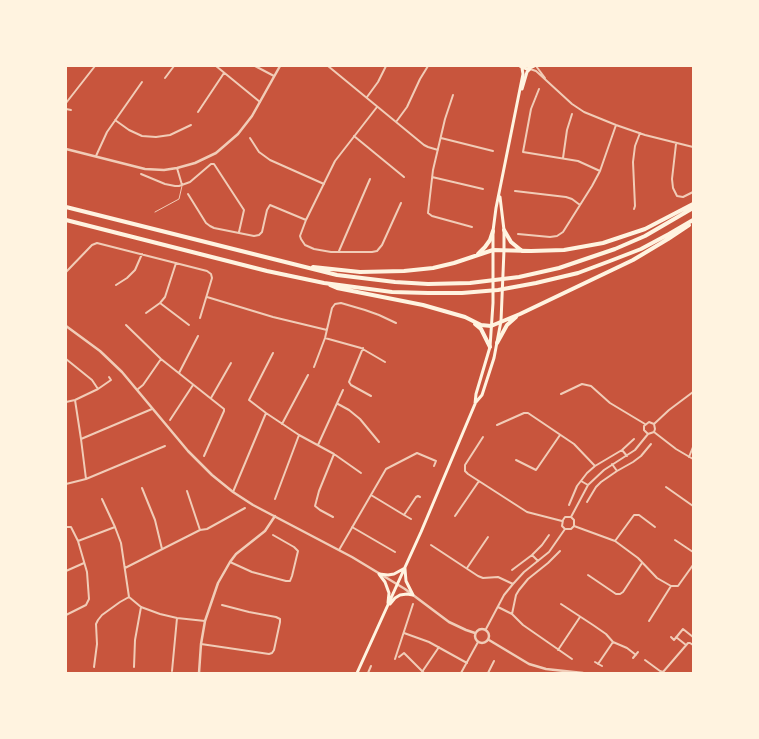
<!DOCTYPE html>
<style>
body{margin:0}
#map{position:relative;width:759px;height:739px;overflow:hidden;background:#c8553d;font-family:"Alegreya Sans",sans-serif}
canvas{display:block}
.frame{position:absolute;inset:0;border:67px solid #fff3e0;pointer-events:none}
</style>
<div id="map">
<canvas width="759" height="739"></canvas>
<div class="frame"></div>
</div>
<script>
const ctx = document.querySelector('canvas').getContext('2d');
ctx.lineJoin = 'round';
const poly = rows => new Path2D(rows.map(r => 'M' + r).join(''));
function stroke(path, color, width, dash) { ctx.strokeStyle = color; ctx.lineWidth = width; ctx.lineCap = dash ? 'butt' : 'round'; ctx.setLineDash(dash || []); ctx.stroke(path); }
stroke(poly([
 [155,212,179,199,182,186]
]), '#f1ccb7', 1);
stroke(poly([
 [216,66,260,102],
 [255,66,274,76],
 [328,66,424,145,428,147,438,150],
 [536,66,545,78],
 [530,69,536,71,572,104,584,112,616,125,645,135,693,147],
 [165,78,174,66],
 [539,89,531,109,523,152,578,161,600,171],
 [453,95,445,119,433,170,428,213,432,216,472,227],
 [367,97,378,82,386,66],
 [66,103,95,66],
 [377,107,335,161,306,220,300,236,301,239,305,245,314,249,331,252,372,252,377,251,382,245,401,203],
 [66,109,71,110],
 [198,112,224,73],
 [115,120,129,130,142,136,156,137,170,135,191,125],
 [396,122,407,107,420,79,428,66],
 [354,136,404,177],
 [250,138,259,152,270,160,324,184],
 [441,138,493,151],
 [676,144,672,179,673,188,677,196,683,197,693,192],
 [96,156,107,132,142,82],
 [563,158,567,130,572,114],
 [177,168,182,185],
 [141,174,165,184,175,186,179,186,190,182,211,164,214,164,244,210,239,232],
 [432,177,483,189],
 [515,191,566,197,572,199,580,205],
 [188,194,206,223,210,226,214,228,254,236,259,235,262,232,267,210,270,205,306,220],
 [634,209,635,206,633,162,635,146,640,133],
 [518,234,550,237,557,236,563,232,592,186,600,171,616,125],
 [339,251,370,179],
 [66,272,92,245,97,243,207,271,211,274,212,278,200,318],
 [116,285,127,278,135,270,142,254],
 [207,297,273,317,327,330],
 [160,303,189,325],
 [146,313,160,303,165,297,176,263],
 [126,325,161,359,224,409,224,411,204,456],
 [325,338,361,348,385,362],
 [363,348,349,382,351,385,371,396],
 [66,359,92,380,98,389],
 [314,367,325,338,332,308,335,304,341,303,365,310,379,315,396,323],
 [179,373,198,336],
 [138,389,143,385,161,359],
 [561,394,582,384,591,386,610,403,645,424],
 [211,398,231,363],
 [75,400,81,439],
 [66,402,75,400,98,389,111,380,109,377],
 [338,404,349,410,360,419,379,442],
 [152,409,81,439,86,479,165,446],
 [266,413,249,400,273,353],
 [170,420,193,385],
 [282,424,308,375],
 [654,424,669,410,693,392],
 [497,425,524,413,528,413,574,444,595,466],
 [654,432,676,449,693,459],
 [648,434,644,430,644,426,649,422,654,424],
 [483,437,465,465,465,471,468,474,527,512,562,521],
 [318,445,343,390],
 [622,450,627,456],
 [689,457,693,447],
 [516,460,536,470,560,435],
 [612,464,617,471],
 [581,481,588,485],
 [66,484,86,479],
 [666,487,693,506],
 [142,488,155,520,162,549],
 [187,491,200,530],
 [233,492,266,413,299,435,334,454,361,473],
 [371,495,404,515,416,497,418,496,420,497],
 [102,499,115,527],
 [275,499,299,435],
 [587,502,596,487,601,482,617,471,633,462,641,456,651,444],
 [569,505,577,486,587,473,595,466,622,450,634,439],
 [404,515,411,519],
 [455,516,479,481],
 [333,517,320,510,315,506,319,491,334,454],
 [571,517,588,485,604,470,635,450,648,434,654,432,655,429,654,424],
 [574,526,615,541,638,558,657,578,671,586],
 [66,527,71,527,78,541],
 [352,527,395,552],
 [565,529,562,526,563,520,565,517,571,517],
 [565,529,571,529,574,526,574,520,571,517],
 [675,540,693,552],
 [615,541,634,515,639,515,655,527],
 [431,545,478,576,483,578,498,577,513,584],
 [339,550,386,469,417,453,436,461,434,466],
 [532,555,538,561],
 [230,562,252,572,286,581,290,581,292,576,298,551,294,547,273,535],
 [125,568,200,530,207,529,245,508],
 [467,568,488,537],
 [512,570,532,555,542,545,549,535],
 [66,571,84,563],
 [588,575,616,594,620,594,623,592,642,563],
 [129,597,141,607,160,614,177,618,205,621],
 [561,604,593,625,606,634,613,642,627,648,636,655],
 [498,607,512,614,523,625,572,659],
 [512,614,516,595,519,590,528,579,548,563,560,551],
 [66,615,86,605,89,599,87,572,78,541,115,527,121,543,129,597],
 [649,621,671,586,678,586,693,565],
 [486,629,504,595,513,584,524,572,549,552,565,529],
 [404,633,429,642,467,663],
 [671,637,674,640,683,629,693,637],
 [676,637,686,645],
 [201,644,269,654,272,653,274,650,280,622,280,619,276,617,249,612,222,605],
 [558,650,580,617],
 [399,657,404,653,424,673],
 [633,658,638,652],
 [395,659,413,604],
 [645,660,660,671,663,672,688,643,690,643,693,645],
 [595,662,602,666],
 [598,664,613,642],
 [94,667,97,644,96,624,98,620,102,615,120,602,129,597],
 [134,667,135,640,141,607],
 [172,671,177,618],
 [422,672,439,647],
 [368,673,371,666],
 [461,673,478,642],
 [488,673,494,661]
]), '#f1ccb7', 2);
stroke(poly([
 [66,149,145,169,164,170,177,168,195,163,216,153,238,134,252,116,280,66],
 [66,326,100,351,122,372,188,451,212,475,233,492,253,505,352,557,405,589,449,622,466,630,475,633],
 '475 636a7 7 0 1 1 14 0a7 7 0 1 1-14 0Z',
 [489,640,529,664,546,669,583,673],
 [199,673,201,644,205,621,218,583,230,562,236,554,265,531,275,516]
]), '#f1ccb7', 2.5);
stroke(poly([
 [520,66,527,69,534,66],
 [522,89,527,72,530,69],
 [476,402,482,395,494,358,501,321,504,250,504,230,500,197],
 [405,569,406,581,413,595],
 [379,574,385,582,389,593,388,603],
 [379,574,388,575,394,574,405,568],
 [390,604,395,598,400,595,407,594,413,595],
 [357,673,421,532,475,404,476,394,490,347,493,303,493,231,496,208,523,74,522,68]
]), '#fff3e0', 3);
stroke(poly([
 [66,207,337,275,395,282,428,284,470,283,519,277,559,268,615,249,645,236,693,208],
 [66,220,267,271,324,283,392,292,428,293,462,293,498,290,536,283,578,273,610,261,641,249,669,234,693,220],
 [504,230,511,242,522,251],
 [478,254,485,247,490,240,493,231],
 [313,267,360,272,404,271,433,268,454,263,493,250,531,251,564,250,603,243,645,229,693,204],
 [330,285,337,288,423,305,465,317,481,325,491,326,520,314,633,260,668,239,689,225],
 [475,324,481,329,490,347],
 [497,343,507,325,516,317]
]), '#fff3e0', 4);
</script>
